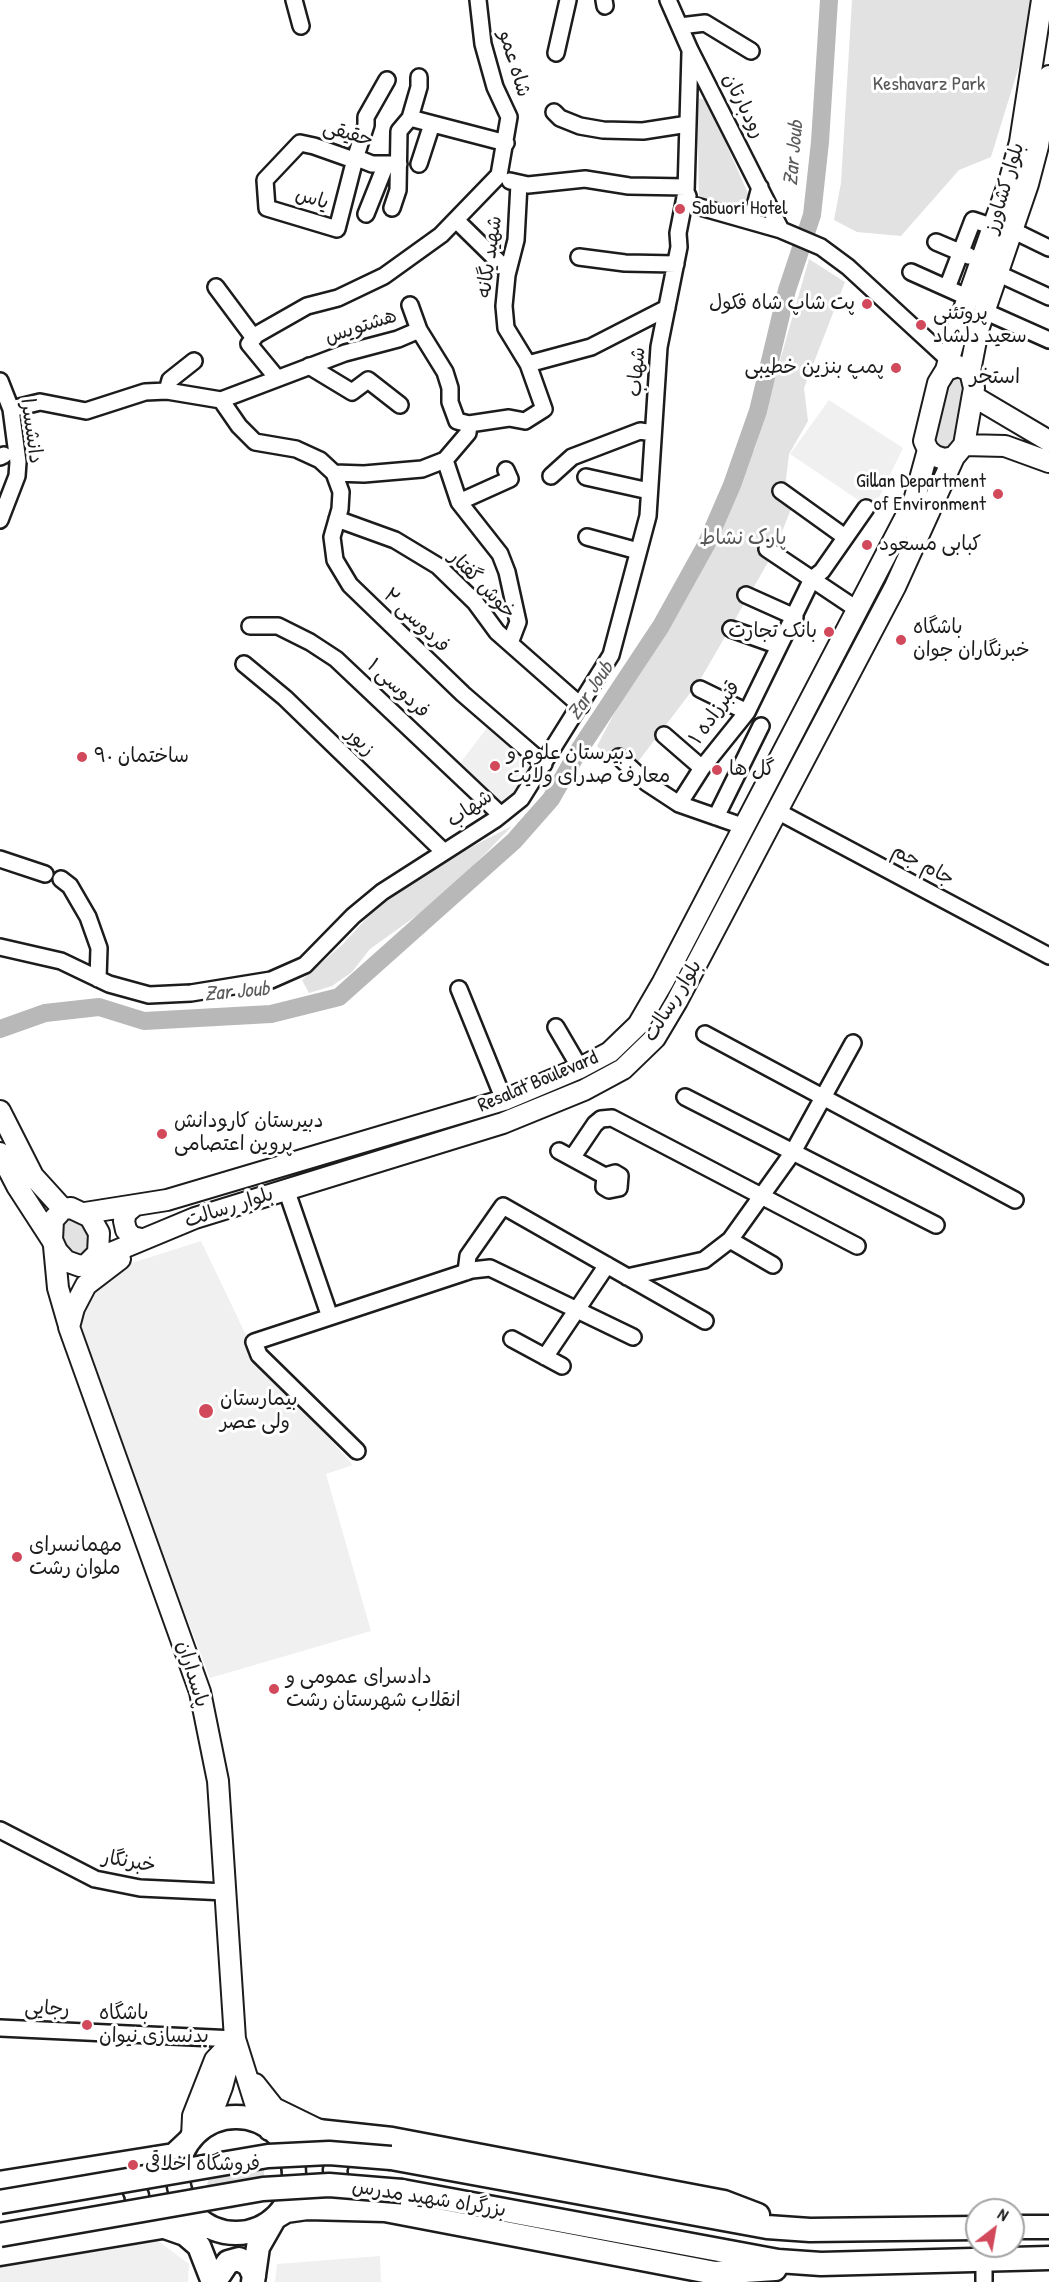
<!DOCTYPE html>
<meta charset="utf-8">
<style>
body{margin:0}
#map{position:relative;width:1049px;height:2282px;overflow:hidden;background:#fff;font-family:"Patrick Hand",sans-serif}
canvas{display:block}
.north{position:absolute;left:965px;top:2198px;width:60px;height:60px;box-sizing:border-box;background:#fff;border:2px solid #a4a4a4;border-radius:50%;rotate:31deg;font-size:16px;font-weight:700;line-height:24px;text-align:center;color:#1c1c1c}
.north::after{content:'';display:block;margin:auto;width:21px;height:27px;background:#d1495b;clip-path:polygon(50% 0,100% 100%,50% 72%,0 100%)}
</style>
<div id="map">
<canvas width="1049" height="2282"></canvas>
<div class="north">N</div>
</div>
<script>
const ctx = document.querySelector('canvas').getContext('2d');
ctx.lineJoin = 'round';
function fillPath(path, color) { ctx.fillStyle = color; ctx.fill(path, 'evenodd'); }
const poly = rows => new Path2D(rows.map(r => 'M' + r).join(''));
function stroke(path, color, width, dash) { ctx.strokeStyle = color; ctx.lineWidth = width; ctx.lineCap = dash ? 'butt' : 'round'; ctx.setLineDash(dash || []); ctx.stroke(path); }
function write(font, color, halo, rows, align = 'center') {
  ctx.font = font + ' "Patrick Hand","Playpen Sans Arabic",sans-serif'; ctx.lineWidth = 6; ctx.setLineDash([]); ctx.textBaseline = 'middle'; ctx.strokeStyle = halo; ctx.fillStyle = color; for (const [text, x, y, turn = 0] of rows) {
    ctx.save(); ctx.translate(x, y); ctx.rotate((+turn || 0) * Math.PI / 180); ctx.textAlign = isNaN(turn) ? turn : align; if (halo) ctx.strokeText(text, 0, 0); ctx.fillText(text, 0, 0); ctx.restore();
  }
}
fillPath(poly([
 [829,400,903,448,873,510,790,454],
 [493,720,535,761,501,811,454,771],
 [201,1241,257,1358,353,1465,326,1474,371,1631,210,1678,77,1334,80,1312,93,1286,116,1268],
 [149,2234,189,2264,188,2282,0,2282,0,2256],
 [380,2256,381,2282,275,2282,277,2264]
]), '#f0f0f0');
fillPath(poly([
 [852,0,1031,0,1025,47,991,157,959,170,901,236,857,232,834,220,841,183],
 [697,98,707,100,750,198,745,211,699,198],
 [809,259,845,282,804,388,808,421,789,454,786,479,791,509,774,552,700,680,628,775,597,746,755,448],
 [953,374,962,380,959,426,953,443,948,449,936,449,931,434,945,382],
 [512,826,444,896,370,949,352,972,332,986,309,993,302,980,343,944,377,907,454,856],
 [78,1216,92,1232,91,1254,76,1259,60,1244,60,1221,64,1217],
 [264,2165,264,2182,253,2199,232,2209,216,2206,206,2189,210,2172]
]), '#e2e2e2');
stroke(poly([
 [0,1029,45,1013,99,1007,144,1021,271,1014,339,997,514,841,551,799,579,750,661,626,706,545,732,485,758,411,787,290,812,215,820,142,829,0]
]), '#b8b8b8', 18);
const minor = poly([
 [294,0,301,26],
 [604,0,605,6],
 [668,0,690,50,781,230],
 [680,26,705,23,751,51],
 [556,53,568,0],
 [419,77,419,87,410,118,506,143],
 [387,80,366,117,366,125,355,159,337,229,267,208,265,180,300,143,314,146,348,158,362,160,372,164,399,164],
 [554,112,560,118,580,126,603,130,643,131,688,124],
 [419,164,432,124],
 [510,181,528,185,585,179,629,186,686,187],
 [688,196,686,192,690,53],
 [693,205,781,230,821,247,848,267,949,360],
 [392,208,398,190,399,131,410,118],
 [366,214,386,164],
 [456,220,508,271],
 [751,221,760,187],
 [1012,230,1049,248],
 [936,242,969,256],
 [579,257,625,263,676,264],
 [911,272,969,298],
 [997,273,1049,297],
 [216,287,254,338],
 [947,288,973,220,994,227],
 [410,305,419,330,445,372,450,388,450,402,457,421,469,424,509,418,525,421,544,409,528,364,506,328,504,306,507,275,516,240,519,184],
 [984,311,1049,340],
 [528,364,591,347,667,308],
 [309,366,352,392,368,380,400,405],
 [277,378,249,344,256,335,307,306,338,298,384,276,441,235,499,175,509,117,495,87,483,44,478,0],
 [0,381,11,409,18,462,17,476,0,520],
 [167,391,170,380,194,361],
 [221,400,239,426,255,442,296,449,320,460,334,473,341,492,340,509,332,537,335,560,350,585,463,694,544,764],
 [11,409,40,402,86,411,145,392,167,391,221,400,345,353,398,339,419,330],
 [0,457,4,455],
 [445,460,459,502,500,554,507,572,518,622,510,643],
 [334,473,364,474,422,469,445,460,468,433,469,424],
 [551,476,572,457,640,431,653,433],
 [586,477,649,491],
 [781,491,845,537],
 [459,502,510,479,506,470],
 [337,519,395,540,438,566,475,602,497,632,581,706],
 [587,537,638,551],
 [767,549,858,610],
 [746,595,795,617],
 [250,626,278,626,310,642,336,659,501,815],
 [731,629,779,646],
 [244,664,285,698,444,852],
 [700,689,747,712],
 [664,735,702,768],
 [619,757,647,783,679,804,745,827],
 [679,804,702,768,747,712,812,579,822,571,866,508],
 [777,811,1049,956],
 [716,817,761,726],
 [0,859,45,874],
 [61,879,70,886,88,917,99,948,98,979],
 [0,947,61,961,109,984,149,995,191,993,271,980,305,965,353,916,382,892,496,819,521,799,611,655,648,516,659,347,679,247,678,233,686,192],
 [459,989,504,1100],
 [556,1027,580,1068],
 [705,1034,1015,1200],
 [685,1097,936,1225],
 [559,1151,605,1176,615,1173,620,1176,619,1188,609,1190,604,1187,605,1176],
 [572,1158,595,1124,601,1119,612,1118,857,1246],
 [286,1189,330,1317,472,1270,490,1268,633,1337],
 [730,1240,773,1265],
 [466,1272,468,1256,503,1206,705,1321],
 [627,1277,704,1260,730,1240,793,1152,853,1043],
 [330,1317,254,1342,259,1355,357,1451],
 [512,1339,562,1366],
 [545,1357,607,1265],
 [0,1830,95,1879,140,1888,226,1892],
 [0,2028,235,2039],
 [984,2282,984,2260]
]);
const major = poly([
 [958,366,970,371,974,388,964,445,954,457,944,459,935,456,928,450,924,441,938,383,946,370,958,366],
 [946,370,959,323,1010,179,1020,142,1042,0],
 [970,371,978,330,1028,184,1038,146,1049,76],
 [973,396,1049,441],
 [964,445,1005,446,1049,462],
 [0,1111,33,1176,63,1209],
 [0,1153,17,1186,52,1240],
 [133,1207,126,1213,124,1221,126,1230,132,1237,141,1239],
 [71,1208,90,1217,99,1233,98,1253,87,1264,80,1266,66,1261,57,1251,52,1240,53,1220,63,1209,71,1208],
 [85,1213,167,1200,504,1100,580,1068,610,1052,638,1025,663,982,914,501,928,450],
 [54,1246,58,1288,69,1326],
 [120,1259,86,1285,74,1308,69,1327,200,1692,218,1781,235,2039,256,2106,268,2127],
 [94,1260,195,1218,503,1123,584,1090,623,1069,655,1038,677,1001,895,587,954,457],
 [255,2084,274,2108,319,2130],
 [203,2128,211,2116,222,2087,235,2039],
 [192,2137,193,2116,215,2060,235,2039]
]);
const highway = poly([
 '178 2175a58 58 0 1 1 116 0a58 58 0 1 1-116 0Z',
 [270,2129,289,2132,318,2131,392,2139,724,2202,758,2215],
 [391,2158,767,2227,810,2230,977,2228],
 [117,2169,130,2179,137,2196,136,2214,128,2227],
 [0,2183,174,2155,190,2140],
 [402,2191,778,2261,821,2264,1049,2258],
 [349,2201,338,2188,335,2170,339,2156,352,2142],
 [276,2217,286,2211,307,2208,385,2210,715,2273,775,2269],
 [165,2227,185,2234,199,2246,213,2282],
 [1013,2227,1049,2227],
 [0,2254,186,2223,208,2227],
 [220,2274,228,2262,239,2259,249,2265,254,2276],
 [253,2282,258,2247,274,2219]
]);
stroke(minor, '#1c1c1c', 20);
stroke(major, '#1c1c1c', 24);
stroke(highway, '#1c1c1c', 27);
stroke(minor, '#fff', 15);
stroke(major, '#fff', 20);
stroke(highway, '#fff', 22);
const highwayBridge = poly([
 [0,2202,268,2156,329,2153,391,2158],
 [0,2235,263,2189,329,2185,402,2191]
]);
stroke(highwayBridge, '#1c1c1c', 27, []);
stroke(highwayBridge, '#fff', 22);
for (const [x, y, r, color] of [
 [680,209,6,"#d1495b"],
 [867,304,6,"#d1495b"],
 [921,325,6,"#d1495b"],
 [896,368,6,"#d1495b"],
 [998,494,6,"#d1495b"],
 [867,545,6,"#d1495b"],
 [829,632,6,"#d1495b"],
 [901,640,6,"#d1495b"],
 [82,757,6,"#d1495b"],
 [495,766,6,"#d1495b"],
 [717,770,6,"#d1495b"],
 [162,1134,6,"#d1495b"],
 [206,1411,8,"#d1495b"],
 [17,1557,6,"#d1495b"],
 [274,1689,6,"#d1495b"],
 [87,2025,6,"#d1495b"],
 [133,2165,6,"#d1495b"]
]) { const dot = new Path2D(); dot.arc(x, y, r, 0, 2 * Math.PI); ctx.fillStyle = color; ctx.fill(dot); stroke(dot, '#fff', 2); }
write('20px', '#1c1c1c', '#fff', [
 ["شاه عمو",514,64,73],
 ["رودبارتان",743,106,63],
 ["حقیقی",348,134,16],
 ["بلوار کشاورز",1005,188,-73],
 ["یاس",312,199,17],
 ["شهید یگانه",490,257,-82],
 ["هشتویس",361,327,-18],
 ["شهاب",637,372,-85],
 ["دانشسرا",31,431,82],
 ["خوش گفتار",482,585,46],
 ["فردوسی ۲",416,621,44],
 ["فردوسی ۱",398,689,43],
 ["قنبرزاده ۱",715,713,-55],
 ["زیور",360,742,44],
 ["شهاب",470,809,-34],
 ["جام جم",923,865,28],
 ["بلوار رسالت",673,1001,-58],
 ["Resalat Boulevard",538,1082,-23],
 ["بلوار رسالت",229,1208,-18],
 ["پاسداران",192,1674,73],
 ["خبرنگار",129,1862,10],
 ["رجایی",47,2009,3],
 ["بزرگراه شهید مدرس",429,2199,9]
]);
write('20px', '#575757', '#fff', [
 ["Keshavarz Park",929,85],
 ["پارک نشاط",743,539]
]);
write('20px', '#1c1c1c', '#fff', [
 ["Sabuori Hotel",692,209],
 ["پت شاپ شاه فکول",855,304,"right"],
 ["پروتئنی",933,314],
 ["سعید دلشاد",933,337],
 ["پمپ بنزین خطیبی",884,368,"right"],
 ["Gillan Department",986,482,"right"],
 ["of Environment",986,505,"right"],
 ["کبابی مسعود",879,545],
 ["باشگاه",913,628],
 ["خبرنگاران جوان",913,651],
 ["بانک تجارت",817,632,"right"],
 ["دبیرستان علوم و",507,754],
 ["معارف صدرای ولایت",507,777],
 ["ساختمان ۹۰",94,757],
 ["گل ها",729,770],
 ["دبیرستان کارودانش",174,1122],
 ["پروین اعتصامی",174,1145],
 ["بیمارستان",220,1400],
 ["ولی عصر",220,1423],
 ["مهمانسرای",29,1546],
 ["ملوان رشت",29,1569],
 ["دادسرای عمومی و",286,1678],
 ["انقلاب شهرستان رشت",286,1701],
 ["باشگاه",99,2014],
 ["بدنسازی نیوان",99,2037],
 ["فروشگاه اخلاقی",145,2165]
], 'left');
write('italic 21px', '#5a5a5a', '#fff', [
 ["Zar Joub",794,153,-85],
 ["Zar Joub",591,691,-56],
 ["Zar Joub",237,992,-5]
]);
write('21px', '#1c1c1c', '#fff', [
 ["استخر",995,377]
]);
</script>
